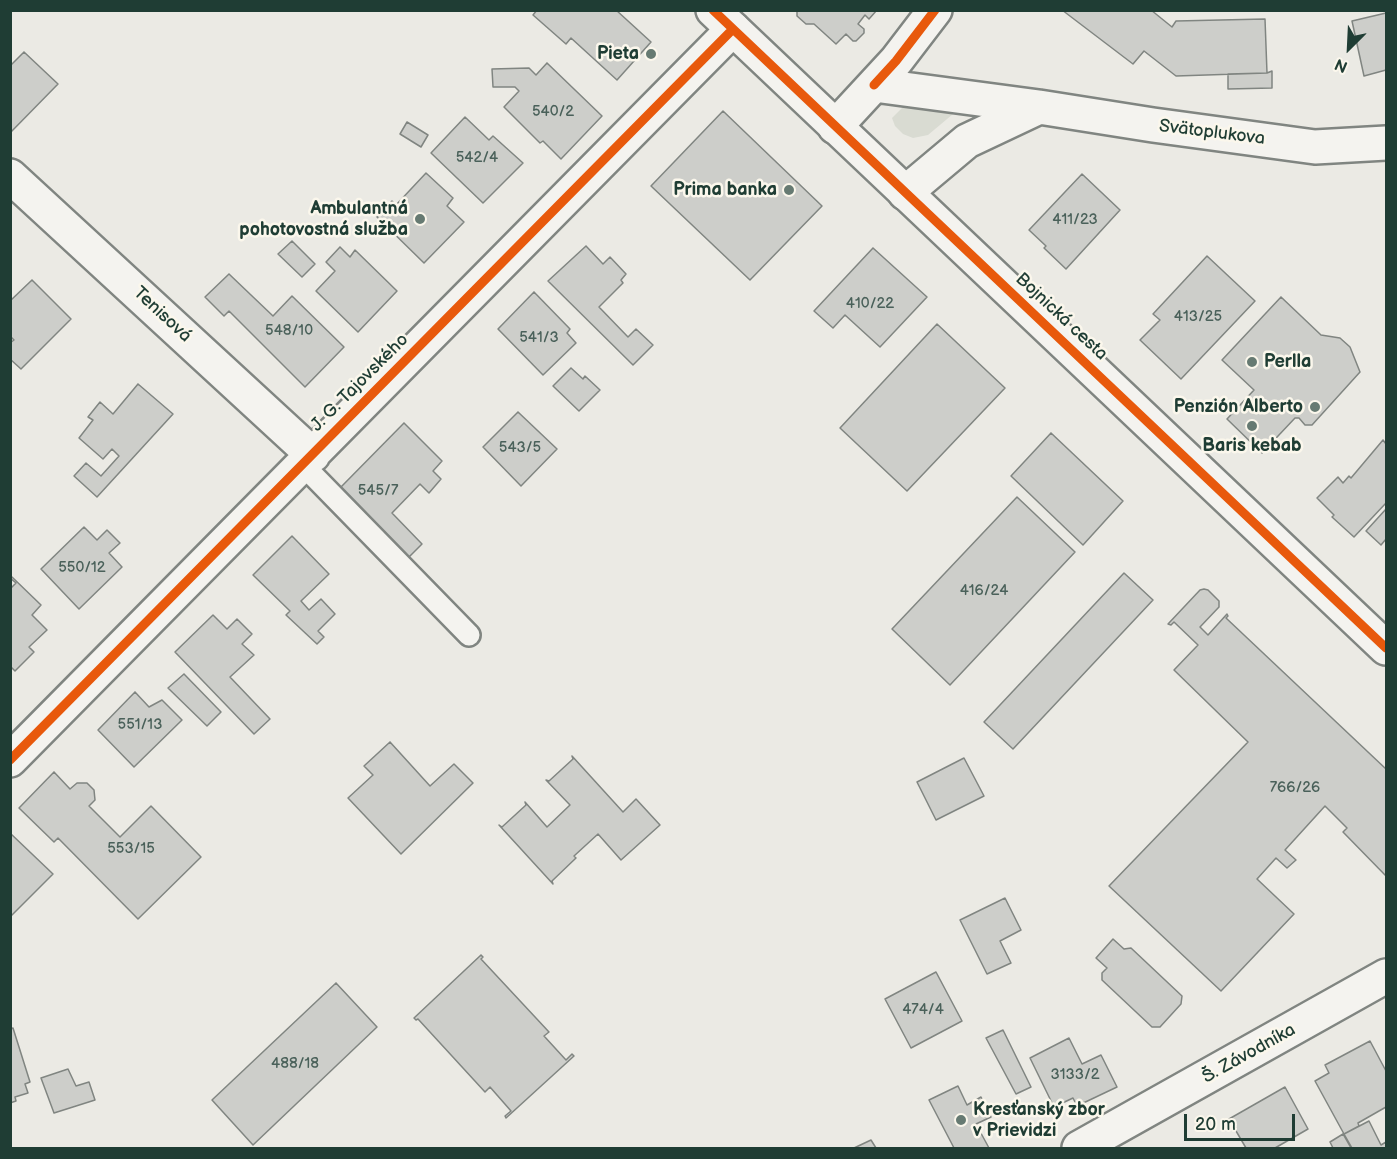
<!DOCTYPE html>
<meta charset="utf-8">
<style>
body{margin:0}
#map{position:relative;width:1397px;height:1159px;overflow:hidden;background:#ebeae4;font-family:"Balsamiq Sans",sans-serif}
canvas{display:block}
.frame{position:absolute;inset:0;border:12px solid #1f3d34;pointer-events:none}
.north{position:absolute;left:1319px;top:18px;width:60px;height:60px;-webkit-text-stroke:4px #fbf7ec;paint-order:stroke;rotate:204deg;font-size:16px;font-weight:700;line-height:24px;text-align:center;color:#1f3d34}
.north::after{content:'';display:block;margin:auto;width:21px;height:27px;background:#1f3d34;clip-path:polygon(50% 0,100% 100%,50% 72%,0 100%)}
.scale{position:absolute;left:1184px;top:1114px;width:111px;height:27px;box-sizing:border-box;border:3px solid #1f3d34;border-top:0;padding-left:8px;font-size:18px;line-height:21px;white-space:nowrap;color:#1f3d34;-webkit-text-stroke:4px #fbf7ec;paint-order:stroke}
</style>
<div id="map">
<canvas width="1397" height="1159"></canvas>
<div class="frame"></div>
<div class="north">N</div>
<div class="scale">20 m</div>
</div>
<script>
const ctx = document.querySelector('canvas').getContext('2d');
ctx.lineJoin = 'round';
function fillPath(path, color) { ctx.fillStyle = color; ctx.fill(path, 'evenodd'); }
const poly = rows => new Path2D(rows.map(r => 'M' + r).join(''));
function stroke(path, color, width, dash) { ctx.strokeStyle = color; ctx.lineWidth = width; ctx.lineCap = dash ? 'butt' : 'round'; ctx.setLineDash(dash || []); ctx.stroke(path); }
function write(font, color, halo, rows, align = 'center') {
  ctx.font = font + ' "Balsamiq Sans",sans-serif'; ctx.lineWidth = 5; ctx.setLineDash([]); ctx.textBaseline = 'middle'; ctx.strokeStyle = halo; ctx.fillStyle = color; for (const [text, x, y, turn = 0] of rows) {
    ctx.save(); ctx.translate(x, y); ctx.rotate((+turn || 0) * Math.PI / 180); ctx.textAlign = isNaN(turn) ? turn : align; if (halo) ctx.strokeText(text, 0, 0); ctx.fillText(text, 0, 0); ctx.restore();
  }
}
fillPath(poly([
 [912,104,959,109,928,135,913,138,903,134,895,126,892,118,902,108]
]), '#d9dbd2');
const building = poly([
 [537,10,616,10,651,42,617,80,571,38,566,44,533,15,537,10],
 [797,10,877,10,869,19,865,15,858,24,864,29,864,33,856,41,853,41,846,34,836,44,814,24,806,24,797,16,797,10],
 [1062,10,1151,10,1172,27,1176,21,1265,19,1267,73,1176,76,1144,51,1133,64,1062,10],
 [1386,13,1386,70,1364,76,1352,21,1386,13],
 [24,52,58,84,10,133,10,66,24,52],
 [547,63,602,116,561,159,543,141,540,143,504,107,519,91,515,87,493,87,492,69,529,68,536,75,547,63],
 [1272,71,1272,88,1228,89,1228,74,1267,73,1272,71],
 [723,111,822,206,750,280,651,186,723,111],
 [465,117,489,140,493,136,523,163,483,203,431,153,465,117],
 [407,122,428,135,421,147,400,134,407,122],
 [426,173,453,198,447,206,464,222,424,263,377,217,392,201,396,205,426,173],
 [1082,174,1120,210,1066,269,1044,248,1046,246,1029,230,1082,174],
 [292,241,315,264,302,277,278,254,292,241],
 [586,246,603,264,610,257,626,274,621,280,623,283,599,307,628,337,636,329,653,345,633,365,548,281,586,246],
 [340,247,350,257,355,250,397,291,358,332,316,291,335,271,326,262,340,247],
 [873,248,927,297,880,347,845,315,833,328,814,311,873,248],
 [1207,256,1255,301,1181,379,1140,340,1160,320,1153,314,1207,256],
 [229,274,273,316,292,296,344,347,305,387,229,311,224,316,205,297,229,274],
 [32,280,71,319,21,369,10,359,10,343,14,340,10,336,10,301,32,280],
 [534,292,570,329,567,333,576,343,543,375,498,329,534,292],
 [1281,297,1321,335,1340,338,1350,347,1360,372,1312,425,1305,425,1299,418,1295,418,1262,453,1227,419,1254,390,1222,360,1281,297],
 [937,324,1005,388,907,491,840,428,937,324],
 [571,368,583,379,585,376,600,390,579,411,553,386,571,368],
 [138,384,173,414,97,497,74,476,86,463,101,476,119,456,112,449,103,459,79,438,93,420,88,417,100,402,113,414,138,384],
 [518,412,557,449,521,486,483,447,518,412],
 [404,423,442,461,433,471,441,479,429,493,420,484,392,513,422,544,409,557,340,488,404,423],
 [1051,433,1123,501,1083,545,1011,476,1051,433],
 [1383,440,1386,444,1386,503,1354,537,1332,517,1334,515,1317,498,1338,477,1343,483,1349,476,1351,478,1383,440],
 [1017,497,1075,552,950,685,892,629,1017,497],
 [1386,509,1386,539,1381,545,1366,531,1386,509],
 [84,527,97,540,107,530,120,543,109,553,122,567,79,609,41,569,84,527],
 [292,536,329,574,301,601,309,610,321,599,335,614,318,631,324,637,317,644,286,615,290,611,253,575,292,536],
 [1124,573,1153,600,1013,749,984,722,1124,573],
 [12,577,41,605,32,615,47,630,29,647,34,652,15,671,10,666,10,589,16,583,10,578,12,577],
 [1204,589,1208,590,1219,601,1219,607,1200,627,1208,635,1227,614,1228,616,1226,618,1386,769,1386,876,1343,832,1347,828,1325,806,1285,850,1296,860,1287,868,1276,858,1257,879,1294,914,1221,991,1109,886,1248,742,1174,670,1198,645,1174,622,1171,625,1168,624,1200,590,1204,589],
 [213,615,227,629,237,619,252,634,242,644,254,655,230,677,270,719,254,734,175,652,213,615],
 [184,674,221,712,207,726,168,688,184,674],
 [135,692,149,707,162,700,182,720,134,767,98,730,135,692],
 [390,742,430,786,454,764,473,783,401,854,348,798,373,775,364,766,390,742],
 [572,756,623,812,636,799,660,825,621,860,598,834,574,856,576,858,552,881,553,884,499,825,502,827,526,805,525,802,547,827,570,805,546,780,549,781,573,759,572,756],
 [964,758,984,796,936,820,917,782,964,758],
 [54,772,70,789,77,783,87,783,94,790,95,800,89,806,120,837,151,806,201,857,138,919,58,838,54,842,19,808,54,772],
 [10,833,53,874,10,917,10,833],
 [1005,898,1021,930,1000,941,1011,963,987,974,960,920,1005,898],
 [1113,939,1124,949,1131,948,1182,996,1181,1004,1160,1027,1152,1027,1102,980,1102,973,1107,968,1096,958,1113,939],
 [481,955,483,957,481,959,549,1032,544,1036,566,1060,572,1054,574,1056,506,1118,505,1116,511,1111,490,1087,485,1092,418,1019,416,1020,414,1018,481,955],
 [936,972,962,1021,911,1048,885,999,936,972],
 [336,983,377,1027,253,1145,212,1100,336,983],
 [13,1028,30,1082,25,1084,28,1093,15,1097,16,1101,10,1103,10,1029,13,1028],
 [1003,1030,1031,1087,1016,1094,986,1038,1003,1030],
 [1069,1038,1082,1064,1101,1055,1117,1087,1077,1106,1073,1098,1054,1107,1030,1058,1069,1038],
 [1370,1041,1386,1071,1386,1107,1358,1123,1359,1126,1344,1134,1315,1081,1329,1073,1325,1065,1370,1041],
 [68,1069,76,1086,89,1082,95,1100,54,1113,41,1078,68,1069],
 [958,1086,967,1105,981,1097,991,1117,976,1124,989,1148,954,1148,929,1100,958,1086],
 [1285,1087,1308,1129,1275,1148,1246,1148,1229,1119,1285,1087],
 [1369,1121,1381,1145,1386,1142,1386,1148,1352,1148,1344,1134,1369,1121],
 [1343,1134,1351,1148,1333,1148,1330,1142,1343,1134],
 [871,1140,876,1148,854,1148,871,1140]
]);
fillPath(building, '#cdceca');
stroke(building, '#808581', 1.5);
const lane = poly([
 [303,465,469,635]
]);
const street = poly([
 [874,85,1039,107,1153,125,1315,147,1386,143],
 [835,127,896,61,935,10],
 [10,176,313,455],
 [905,193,967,141,1039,107],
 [10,760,733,29],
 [1079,1148,1386,976]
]);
const secondary = poly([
 [713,10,1386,648]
]);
stroke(lane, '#808581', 26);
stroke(street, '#808581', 38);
stroke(secondary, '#808581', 38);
stroke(lane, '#f4f3ef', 21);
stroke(street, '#f4f3ef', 33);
stroke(secondary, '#f4f3ef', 33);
stroke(poly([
 [713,10,1386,648],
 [874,85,896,61,935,10],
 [10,760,733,29]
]), '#e8590c', 9);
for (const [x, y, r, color] of [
 [651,54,6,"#667a72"],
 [789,190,6,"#667a72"],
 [420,219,6,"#667a72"],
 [1252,362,6,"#667a72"],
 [1315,407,6,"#667a72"],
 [1252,426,6,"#667a72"],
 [961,1120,6,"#667a72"]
]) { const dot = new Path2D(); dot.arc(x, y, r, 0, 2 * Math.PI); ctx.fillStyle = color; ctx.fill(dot); stroke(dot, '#fbf7ec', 2); }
write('15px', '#4a615a', null, [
 ["540/2",553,112],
 ["542/4",477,158],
 ["411/23",1075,220],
 ["410/22",870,304],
 ["413/25",1198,317],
 ["548/10",289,331],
 ["541/3",539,338],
 ["543/5",520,448],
 ["545/7",378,491],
 ["550/12",82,568],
 ["416/24",984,591],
 ["551/13",140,725],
 ["766/26",1295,788],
 ["553/15",131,849],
 ["474/4",923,1010],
 ["488/18",295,1064],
 ["3133/2",1075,1075]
]);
write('bold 18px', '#1f3d34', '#fbf7ec', [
 ["Pieta",639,54],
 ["Prima banka",777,190],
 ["Ambulantná",408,209],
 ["pohotovostná služba",408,230],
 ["Perlla",1264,362,"left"],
 ["Penzión Alberto",1303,407],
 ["Baris kebab",1252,446,"center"],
 ["Kresťanský zbor",973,1110,"left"],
 ["v Prievidzi",973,1131,"left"]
], 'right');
write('18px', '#1f3d34', '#fbf7ec', [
 ["Svätoplukova",1212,133,7],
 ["Tenisová",162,315,43],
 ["Bojnická cesta",1061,317,43],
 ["J. G. Tajovského",360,383,-45],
 ["Š. Závodníka",1249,1054,-29]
]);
</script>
